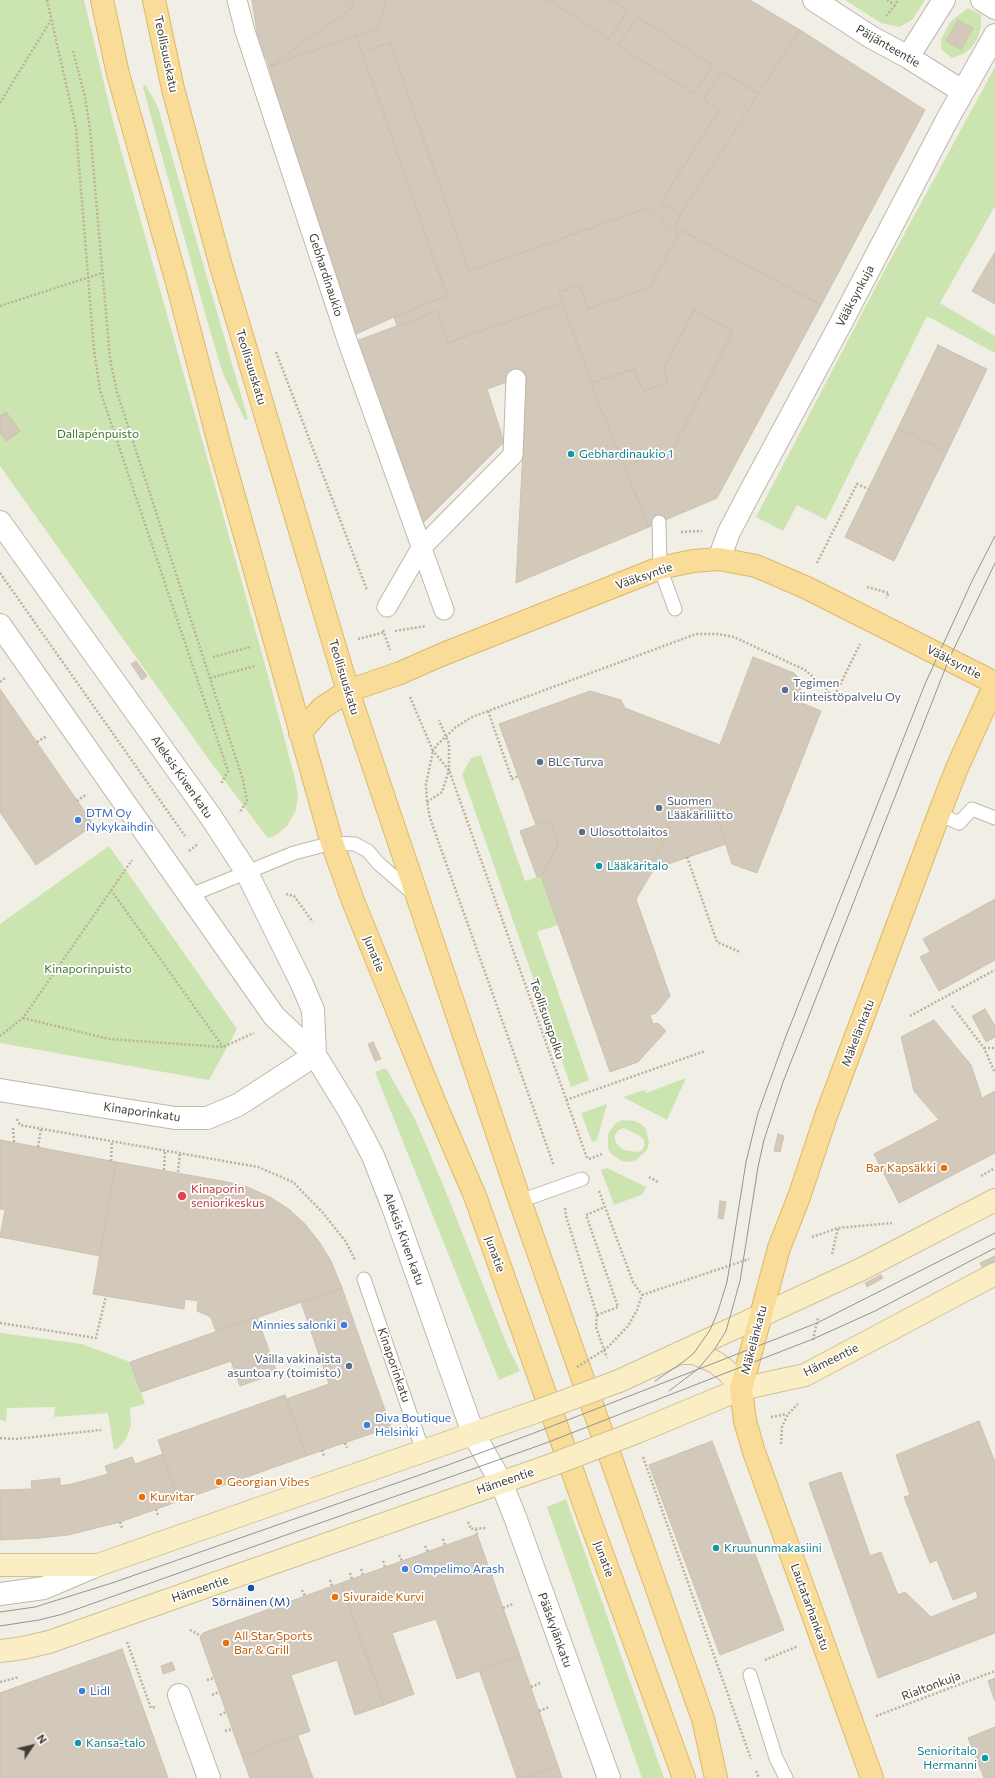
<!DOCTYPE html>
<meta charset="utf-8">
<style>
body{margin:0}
#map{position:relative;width:995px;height:1778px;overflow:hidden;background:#f1eee5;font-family:Commissioner,sans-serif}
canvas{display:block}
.north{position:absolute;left:12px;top:1726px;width:40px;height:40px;-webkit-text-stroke:3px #fff;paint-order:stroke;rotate:55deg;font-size:11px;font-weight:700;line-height:16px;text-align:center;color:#433e35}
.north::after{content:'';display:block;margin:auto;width:14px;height:18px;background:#433e35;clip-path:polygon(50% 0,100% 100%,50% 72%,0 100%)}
</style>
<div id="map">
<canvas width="995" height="1778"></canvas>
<div class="north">N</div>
</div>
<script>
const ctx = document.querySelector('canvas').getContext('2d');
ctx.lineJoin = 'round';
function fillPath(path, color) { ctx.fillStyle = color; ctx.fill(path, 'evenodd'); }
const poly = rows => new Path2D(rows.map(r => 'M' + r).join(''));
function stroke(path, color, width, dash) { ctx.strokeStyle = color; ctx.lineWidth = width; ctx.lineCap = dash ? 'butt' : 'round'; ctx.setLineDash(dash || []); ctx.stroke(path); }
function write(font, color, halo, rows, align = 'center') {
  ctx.font = font + ' Commissioner,sans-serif'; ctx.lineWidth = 3.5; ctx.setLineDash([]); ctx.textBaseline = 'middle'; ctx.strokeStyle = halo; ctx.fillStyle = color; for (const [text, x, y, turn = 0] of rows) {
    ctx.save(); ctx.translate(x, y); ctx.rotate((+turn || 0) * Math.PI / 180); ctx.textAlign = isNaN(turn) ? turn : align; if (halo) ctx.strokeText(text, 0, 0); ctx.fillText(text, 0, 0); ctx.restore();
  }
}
fillPath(poly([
 [0,0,84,0,114,125,267,672,294,775,298,794,296,810,287,826,278,834,270,838,267,837,210,761,0,466],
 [845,0,925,0,912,20,899,27,881,23],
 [968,8,981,15,981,26,978,38,971,48,963,54,952,58,942,50,941,40,950,22],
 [958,20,973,28,961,50,946,41],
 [995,67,995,206,940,303,995,336,995,353,927,316,826,520,797,505,783,531,756,517,882,275],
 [145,84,158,107,162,122,248,419,245,420,223,374,206,317,143,87],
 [481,755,525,881,541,876,558,925,537,932,589,1080,571,1087,462,774,471,758],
 [109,846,237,1029,209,1080,0,1043,0,924],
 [386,1068,415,1119,444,1187,507,1345,520,1371,499,1380,375,1072],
 [686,1078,667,1120,623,1097,644,1090,646,1093],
 [607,1104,597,1140,592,1142,581,1113],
 [622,1120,635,1121,641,1124,646,1129,649,1143,647,1150,636,1160,629,1162,622,1161,611,1154,608,1148,608,1134,615,1124],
 [624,1128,640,1136,644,1140,645,1145,641,1151,637,1152,624,1150,618,1146,615,1140,615,1135,618,1130],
 [607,1168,646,1187,643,1194,614,1205,601,1170],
 [0,1333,82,1344,130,1362,145,1404,130,1408,131,1426,126,1439,118,1448,114,1450,108,1413,54,1417,55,1407,7,1408,6,1421,0,1420],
 [566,1499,664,1778,642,1778,547,1507]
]), '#cce4b0');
const building = poly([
 [252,0,352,0,353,7,269,67,266,57,261,58,252,0],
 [352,0,386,0,379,27,269,67,353,7,352,0],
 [386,0,549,0,609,39,628,10,612,0,750,0,800,30,758,94,722,71,703,100,719,110,661,202,680,215,675,227,671,228,651,207,469,271,390,42,362,52,356,35,379,27,386,0],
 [637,17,713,65,694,94,618,45,637,17],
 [549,0,612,0,628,10,609,39,549,0],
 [637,17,713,65,694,94,618,45,637,17],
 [958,20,973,28,961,50,946,41,958,20],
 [800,30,925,110,821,305,675,227,680,215,800,30],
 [356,35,447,296,394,317,354,335,292,151,269,67,356,35],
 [390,42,469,271,651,207,671,228,679,233,650,287,588,309,579,285,559,292,563,302,448,343,437,311,397,326,394,317,447,296,362,52,390,42],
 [722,71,758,94,680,215,661,202,719,110,703,100,722,71],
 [675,227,821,305,717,498,649,527,624,466,674,447,733,331,694,310,664,369,668,383,643,391,634,369,591,383,559,292,579,285,588,309,650,287,679,233,671,228,675,227],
 [995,252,995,304,972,291,995,252],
 [563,302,599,405,649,527,516,583,527,375,487,389,504,442,422,524,356,341,437,311,448,343,563,302],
 [694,310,733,331,674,447,624,466,591,383,634,369,643,391,668,383,664,369,694,310],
 [938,345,987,369,947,452,898,428,938,345],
 [6,412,20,431,6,441,0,432,0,416,6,412],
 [898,428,947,452,894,561,845,537,898,428],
 [753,657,794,673,803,683,797,701,821,711,757,873,732,864,715,811,684,800,667,827,669,834,651,862,654,869,636,899,670,996,656,1013,650,1015,653,1024,658,1023,666,1031,638,1062,610,1072,541,876,558,845,550,820,536,825,499,724,590,691,621,700,625,708,720,745,753,657],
 [136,661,147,676,142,680,131,664,136,661],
 [0,689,94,825,36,865,0,812,0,689],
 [684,800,715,811,726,844,654,869,651,862,669,834,667,827,684,800],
 [550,820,558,845,541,876,537,877,520,831,550,820],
 [995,899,995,960,939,991,920,957,930,952,923,939,995,899],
 [985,1009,995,1026,995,1037,986,1042,972,1016,985,1009],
 [934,1020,971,1065,982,1098,995,1091,995,1153,899,1203,874,1154,939,1120,914,1091,901,1037,934,1020],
 [373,1042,381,1059,375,1061,368,1044,373,1042],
 [778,1134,784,1136,780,1152,774,1151,778,1134],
 [0,1140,116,1162,100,1256,0,1237,5,1210,0,1209,0,1140],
 [116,1162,227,1182,247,1187,270,1197,290,1210,305,1224,320,1243,331,1261,342,1288,216,1332,211,1318,207,1315,197,1311,198,1301,185,1299,184,1309,93,1294,116,1162],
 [720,1201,726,1202,723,1219,718,1218,720,1201],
 [995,1256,995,1261,982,1267,980,1263,995,1256],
 [881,1275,883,1278,867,1287,865,1283,881,1275],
 [342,1288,391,1427,306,1456,286,1399,329,1384,301,1302,342,1288],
 [257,1317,277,1373,240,1386,231,1361,141,1392,130,1362,257,1317],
 [285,1395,306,1456,179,1501,158,1440,285,1395],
 [979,1421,995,1462,995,1633,878,1678,809,1483,841,1472,870,1556,881,1552,898,1595,905,1592,931,1617,978,1598,976,1591,953,1600,937,1560,930,1563,904,1497,910,1495,896,1455,979,1421],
 [712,1441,784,1630,720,1655,649,1465,712,1441],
 [163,1454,179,1501,120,1522,68,1535,40,1538,0,1540,0,1490,32,1489,31,1481,60,1478,60,1486,72,1484,108,1474,105,1466,132,1457,135,1464,163,1454],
 [477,1534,520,1656,457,1679,436,1619,392,1633,414,1694,384,1705,341,1583,477,1534],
 [341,1583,384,1705,355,1715,337,1660,291,1675,310,1731,242,1756,200,1638,203,1633,341,1583],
 [122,1649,168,1778,0,1778,0,1693,122,1649],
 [520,1656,558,1766,523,1778,517,1778,479,1670,520,1656],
 [172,1662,175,1670,163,1674,161,1666,172,1662],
 [995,1678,995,1701,988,1681,995,1678],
 [995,1727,995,1778,984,1778,968,1738,995,1727],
 [298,1736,313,1778,250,1778,242,1756,298,1736],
 [558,1766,562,1778,523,1778,558,1766]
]);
fillPath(building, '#d2c9bb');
stroke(building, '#cdc1af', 1);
const service = poly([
 [659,522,660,568,675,609],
 [939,814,959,823,972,809,995,818],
 [191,895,294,853,332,843,355,844,368,851,378,863,415,895],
 [520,1201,582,1179],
 [364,1279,423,1451],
 [750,1675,776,1758,786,1778]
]);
const pedestrian = poly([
 [237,0,245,31,347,340,444,610],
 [387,607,421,548,513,455,516,379]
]);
const minor = poly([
 [814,0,871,37,908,57,962,91],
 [982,0,995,8],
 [908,57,944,0],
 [0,522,211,817,246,871,302,984,313,1010,315,1055],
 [719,559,729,532,750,492,841,323,948,118,995,35],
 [0,625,274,1016,315,1055,350,1112,373,1156,393,1207,473,1433,501,1482,515,1517,609,1778],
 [0,1090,175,1118,207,1118,238,1105,315,1055],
 [0,1594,44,1588,98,1565],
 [179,1695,209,1778]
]);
const secondary = poly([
 [679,1353,694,1353,715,1362,728,1372,741,1389],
 [619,1381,862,1269,995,1200],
 [637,1432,741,1389,805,1375,995,1274],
 [0,1565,98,1565,535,1412],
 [0,1651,23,1648,49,1642,554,1464]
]);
const primary = poly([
 [102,0,118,74,176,279,220,447,332,843,353,901,434,1101,475,1196,588,1515,684,1778],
 [154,0,173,89,221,266,348,691,520,1201,703,1719,716,1778],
 [300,733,322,708,348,691,400,673,441,655,660,568,693,561,719,559,756,566,805,587,995,683],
 [872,1778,754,1452,745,1421,741,1389,779,1248,799,1197,826,1116,939,814,957,768,995,684]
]);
stroke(service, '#bfb8ab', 15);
stroke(pedestrian, '#bfb8ab', 21);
stroke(minor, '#bfb8ab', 24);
stroke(secondary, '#cfc097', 24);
stroke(primary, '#dcb969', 24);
stroke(poly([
 [47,0,76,128,94,350,100,390,228,771,221,784],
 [887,0,895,5,898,0],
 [886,16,895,5],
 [73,51,85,97,90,129,110,359,117,392,243,780,247,801,239,813],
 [0,103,51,20],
 [0,306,102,273],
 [276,352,367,590],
 [681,532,702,531],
 [817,563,857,484,868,489],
 [0,573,185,836],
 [867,587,889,593,886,598],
 [383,630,390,650],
 [395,631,426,626],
 [358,639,385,632],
 [213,657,250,647],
 [210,678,255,666],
 [0,682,5,678],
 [410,697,433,751,426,784,427,802,430,818,554,1166],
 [833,699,860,644],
 [488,711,512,779,518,776],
 [37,742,47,736],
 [77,801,87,794],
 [427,802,442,792,449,770,449,744,439,720],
 [86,815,96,808],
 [189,851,198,844],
 [687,857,717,942,740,952],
 [111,890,223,1047],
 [286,894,294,896,313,922],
 [952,1006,984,1048,995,1073],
 [910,1016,995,970],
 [23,1018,109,1039,223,1047,254,1033],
 [0,1036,23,1018,132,860],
 [984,1048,995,1048],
 [566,1100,705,1051],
 [17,1119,20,1125,258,1167,293,1182,323,1213,346,1242,355,1260],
 [13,1128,14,1142],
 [38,1147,41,1129],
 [587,1158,449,770,433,751,437,745,456,727,472,717,696,634,718,634,734,637,805,670,825,687,832,699],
 [589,1159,602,1154],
 [111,1161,112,1141],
 [164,1170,165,1150],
 [178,1172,180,1153],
 [981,1176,995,1168],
 [649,1177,658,1182],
 [599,1191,633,1282,642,1295],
 [565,1208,566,1216,597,1315,596,1327,607,1358],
 [812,1237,838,1228,892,1223],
 [832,1254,838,1228],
 [642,1295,749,1259],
 [597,1315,618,1307,586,1215,605,1207],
 [0,1323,96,1338,106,1296],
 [813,1340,818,1318],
 [607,1348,628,1326,637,1310,642,1295],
 [771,1417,787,1414],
 [381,1430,382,1435],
 [0,1438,15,1439,101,1430],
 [345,1443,347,1448],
 [781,1444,782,1427,788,1414,798,1404],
 [322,1450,324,1456],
 [643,1457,751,1759],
 [156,1509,158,1516],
 [120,1522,122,1528],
 [468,1522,471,1529,486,1528],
 [476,1529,477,1534],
 [443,1539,445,1546],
 [425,1546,428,1552],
 [399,1555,402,1561],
 [383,1561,385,1567],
 [361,1569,363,1575],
 [350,1573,352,1579],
 [491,1575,501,1571],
 [330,1580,332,1586],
 [302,1590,305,1596],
 [270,1602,272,1607],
 [503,1608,513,1604],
 [190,1630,201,1636],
 [127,1642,151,1708,155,1707],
 [765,1660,798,1646],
 [207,1680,214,1678],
 [0,1682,19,1677],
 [531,1687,540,1683],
 [212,1695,219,1692],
 [539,1711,549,1707],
 [220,1715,226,1712],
 [876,1716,995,1671],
 [225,1731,233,1729],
 [756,1771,759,1778]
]), '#bdb19a', 2.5, [2, 2]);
stroke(service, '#fff', 13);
stroke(pedestrian, '#fff', 19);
stroke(minor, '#fff', 22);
stroke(secondary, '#fbeec5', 22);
stroke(primary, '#f8dc97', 22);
stroke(poly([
 [655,1381,683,1362,694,1353,710,1330,717,1314,727,1282,746,1162,758,1113,786,1036,925,684,973,579,995,536],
 [669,1391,698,1369,714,1350,726,1331,740,1281,758,1167,764,1140,783,1082,949,659,995,563],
 [0,1612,35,1607,112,1583,448,1465,542,1430,817,1323,995,1233],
 [0,1626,39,1620,63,1614,546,1443,813,1339,875,1311,995,1248]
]), '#949494', 1);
const secondaryBridge = poly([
 [535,1412,619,1381],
 [554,1464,637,1432]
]);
stroke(secondaryBridge, '#cfc097', 24, []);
stroke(poly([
 [577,1367,607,1348]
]), '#bdb19a', 2.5, [2, 2]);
stroke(secondaryBridge, '#fbeec5', 22);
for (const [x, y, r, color] of [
 [571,454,4,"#0f9aa8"],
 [785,690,4,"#5c6f8a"],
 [540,762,4,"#5c6f8a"],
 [659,808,4,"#5c6f8a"],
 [78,820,4,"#3f7fe0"],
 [582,832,4,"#5c6f8a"],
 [599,866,4,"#0f9aa8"],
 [944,1168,4,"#e8710a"],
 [182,1196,5,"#e0444e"],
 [344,1325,4,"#3f7fe0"],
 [349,1366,4,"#5c6f8a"],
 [367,1425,4,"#3f7fe0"],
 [219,1482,4,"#e8710a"],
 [142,1497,4,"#e8710a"],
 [716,1548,4,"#0f9aa8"],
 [405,1569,4,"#3f7fe0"],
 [251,1588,4,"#1a4fb4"],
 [335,1597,4,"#e8710a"],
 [226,1643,4,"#e8710a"],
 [82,1691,4,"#3f7fe0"],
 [78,1743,4,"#0f9aa8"],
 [985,1758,4,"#0f9aa8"]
]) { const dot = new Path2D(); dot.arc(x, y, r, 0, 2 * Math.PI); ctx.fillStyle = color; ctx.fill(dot); stroke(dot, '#fff', 1.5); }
write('12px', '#433e35', '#fff', [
 ["Päijänteentie",888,46,30],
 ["Teollisuuskatu",166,54,78],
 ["Gebhardinaukio",326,275,72],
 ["Vääksynkuja",855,296,-62],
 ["Teollisuuskatu",251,367,73],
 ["Vääksyntie",644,576,-19],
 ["Vääksyntie",954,662,27],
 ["Teollisuuskatu",344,677,73],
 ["Aleksis Kiven katu",182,777,55],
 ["Junatie",374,954,68],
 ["Teollisuuspolku",547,1019,71],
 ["Mäkelänkatu",858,1033,-69],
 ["Kinaporinkatu",142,1112,8],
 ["Aleksis Kiven katu",404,1239,70],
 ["Junatie",495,1254,70],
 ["Mäkelänkatu",754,1340,-75],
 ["Hämeentie",831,1360,-26],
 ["Kinaporinkatu",394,1365,71],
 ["Hämeentie",505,1481,-19],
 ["Junatie",604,1559,70],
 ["Hämeentie",200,1589,-19],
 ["Lautatarhankatu",810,1607,70],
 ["Pääskylänkatu",555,1630,70],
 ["Rialtonkuja",931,1686,-21]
]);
write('12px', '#46712c', '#fff', [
 ["Dallapénpuisto",98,434],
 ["Kinaporinpuisto",88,969]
]);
write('12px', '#0d838f', '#fff', [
 ["Gebhardinaukio 1",579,454],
 ["Lääkäritalo",607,866],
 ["Kruununmakasiini",724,1548],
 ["Kansa-talo",86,1743],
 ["Senioritalo",977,1751,"right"],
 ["Hermanni",977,1765,"right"]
], 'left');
write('12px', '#4e5e75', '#fff', [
 ["Tegimen",793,683],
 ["kiinteistöpalvelu Oy",793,697],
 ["BLC Turva",548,762],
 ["Suomen",667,801],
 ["Lääkäriliitto",667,815],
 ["Ulosottolaitos",590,832],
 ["Vailla vakinaista",341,1359,"right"],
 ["asuntoa ry (toimisto)",341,1373,"right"]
], 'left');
write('12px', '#366cbe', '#fff', [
 ["DTM Oy",86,813],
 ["Nykykaihdin",86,827],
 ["Minnies salonki",336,1325,"right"],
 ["Diva Boutique",375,1418],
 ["Helsinki",375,1432],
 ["Ompelimo Arash",413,1569],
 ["Lidl",90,1691]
], 'left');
write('12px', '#c56008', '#fff', [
 ["Bar Kapsäkki",936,1168,"right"],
 ["Georgian Vibes",227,1482],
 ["Kurvitar",150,1497],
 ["Sivuraide Kurvi",343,1597],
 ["All Star Sports",234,1636],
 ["Bar & Grill",234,1650]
], 'left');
write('12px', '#be3a42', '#fff', [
 ["Kinaporin",191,1189],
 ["seniorikeskus",191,1203]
], 'left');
write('12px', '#164399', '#fff', [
 ["Sörnäinen (M)",251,1602]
]);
</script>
